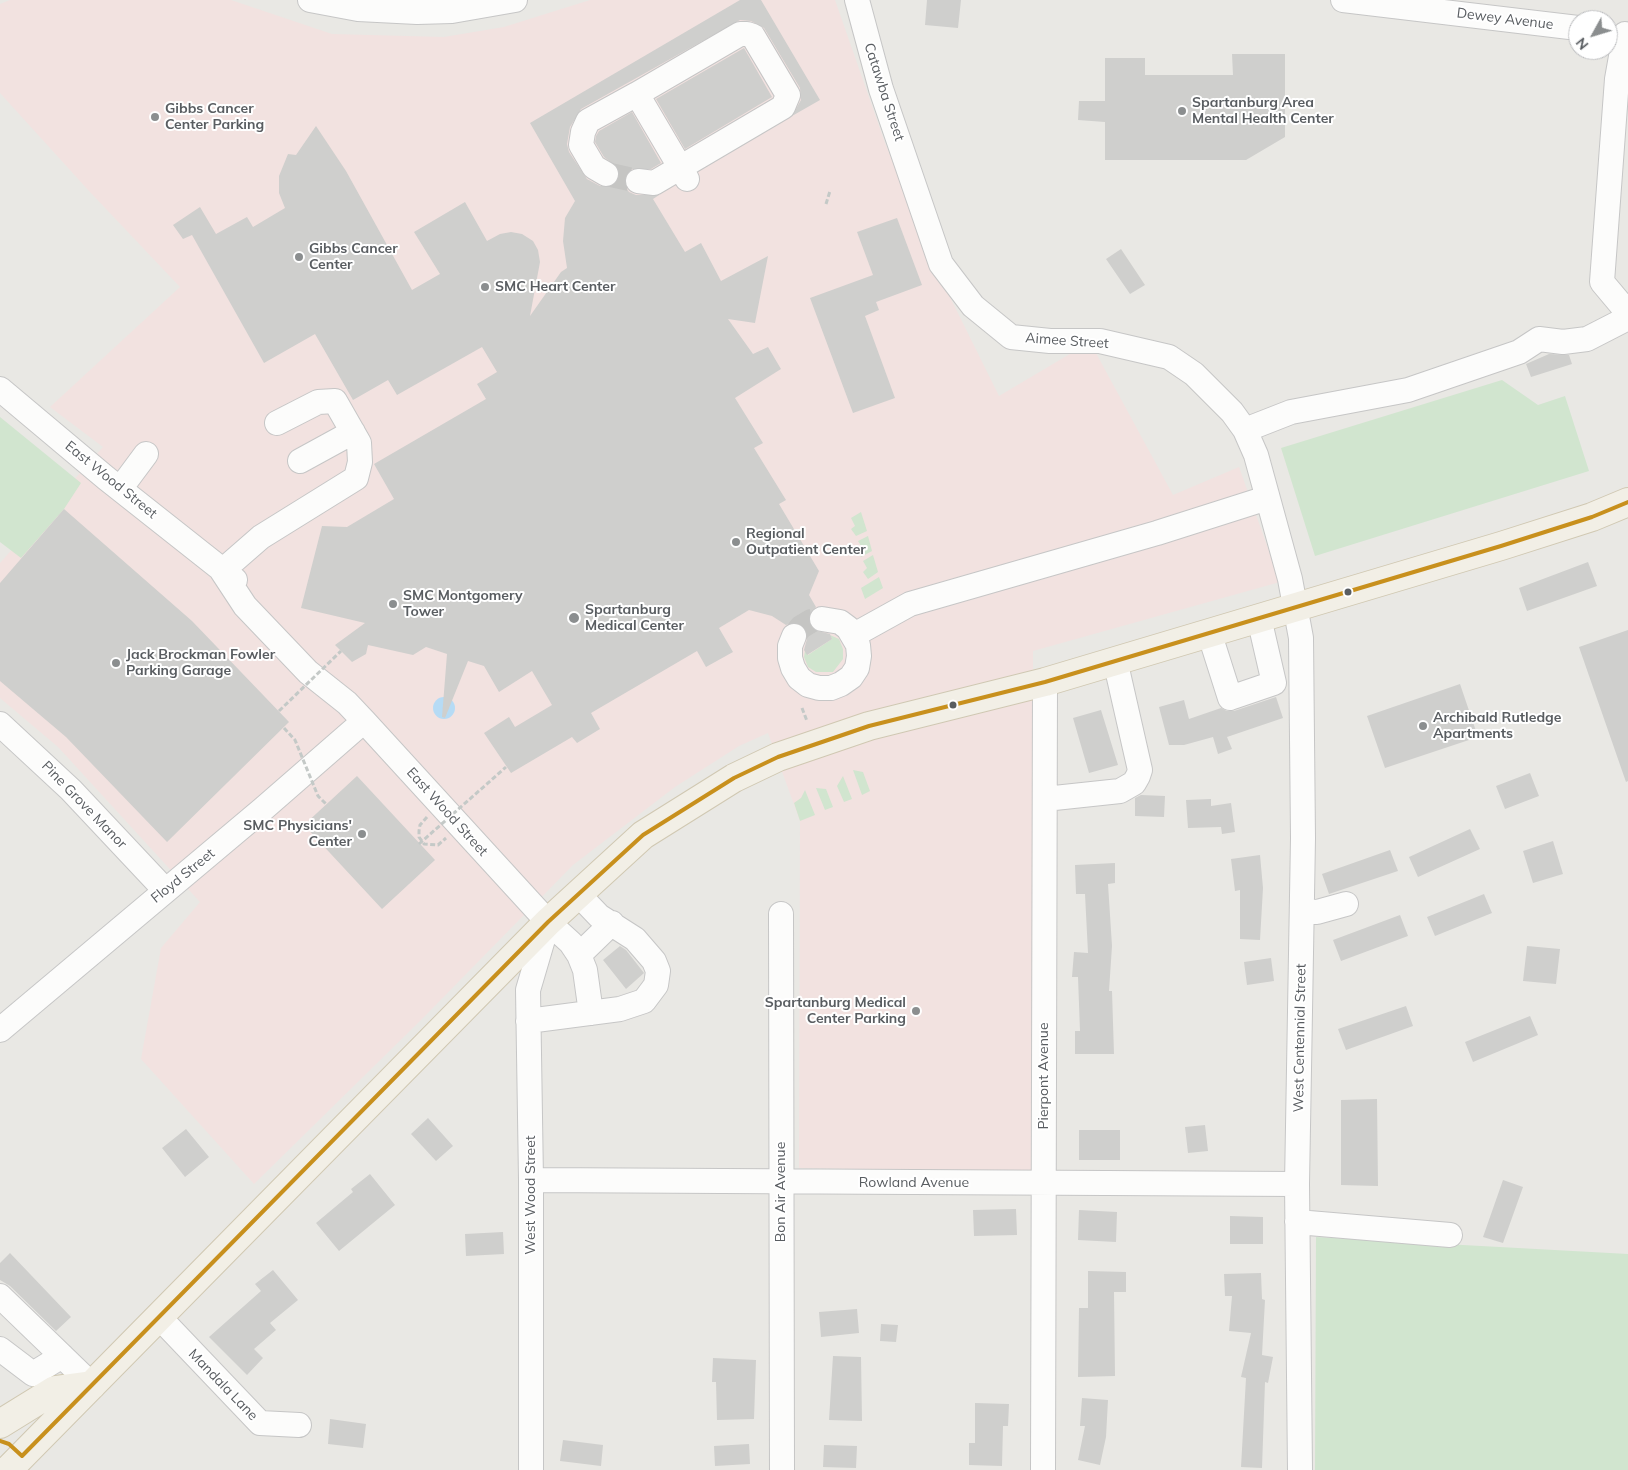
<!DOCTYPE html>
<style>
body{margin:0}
#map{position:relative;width:1628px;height:1470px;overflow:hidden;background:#e9e8e4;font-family:Mulish,sans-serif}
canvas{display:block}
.north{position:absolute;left:1568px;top:10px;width:50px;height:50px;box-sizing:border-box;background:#fff;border:1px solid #bdbec0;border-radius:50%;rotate:231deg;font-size:14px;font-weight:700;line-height:20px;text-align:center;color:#595d61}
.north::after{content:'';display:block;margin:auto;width:18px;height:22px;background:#8b8e8f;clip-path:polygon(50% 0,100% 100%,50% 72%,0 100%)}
</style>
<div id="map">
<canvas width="1628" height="1470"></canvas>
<div class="north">N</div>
</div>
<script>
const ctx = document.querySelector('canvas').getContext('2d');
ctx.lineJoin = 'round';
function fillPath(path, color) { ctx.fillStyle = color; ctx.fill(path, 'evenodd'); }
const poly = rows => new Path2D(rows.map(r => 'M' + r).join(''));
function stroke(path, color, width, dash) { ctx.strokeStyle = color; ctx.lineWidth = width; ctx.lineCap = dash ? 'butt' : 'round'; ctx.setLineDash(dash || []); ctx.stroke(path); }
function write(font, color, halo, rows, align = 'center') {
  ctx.font = font + ' Mulish,sans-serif'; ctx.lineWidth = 4; ctx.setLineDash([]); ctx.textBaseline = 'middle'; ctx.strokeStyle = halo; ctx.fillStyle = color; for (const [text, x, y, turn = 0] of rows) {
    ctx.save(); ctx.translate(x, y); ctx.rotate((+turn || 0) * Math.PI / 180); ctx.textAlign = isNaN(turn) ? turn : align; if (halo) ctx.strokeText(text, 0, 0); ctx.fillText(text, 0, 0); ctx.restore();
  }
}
fillPath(poly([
 [10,0,231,0,332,34,444,37,504,27,590,0,835,0,885,143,945,287,999,396,1090,342,1173,495,1239,467,1280,582,1033,651,1032,1172,799,1168,800,821,768,733,739,746,675,787,573,865,421,1020,254,1184,141,1059,161,948,200,902,58,747,0,698,0,563,103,447,50,407,180,287,89,191,0,93,0,4]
]), '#f2e2e0');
fillPath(poly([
 [1502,380,1538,405,1565,396,1589,471,1315,556,1281,448],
 [0,417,81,483,64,509,21,558,0,542],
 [861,512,867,531,856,536,851,529,855,526,851,518],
 [868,536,872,551,861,557,857,550,861,546,858,541],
 [873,555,878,572,868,579,863,572,867,568,863,561],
 [879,577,883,588,865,599,861,588],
 [830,635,839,639,843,649,843,659,833,672,816,672,808,667,804,657,805,651,808,655,832,639],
 [853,770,863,772,870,791,862,795],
 [843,776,852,799,844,802,837,786],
 [816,788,826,789,833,807,825,810],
 [805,790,815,815,800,821,794,803,801,798],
 [1316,1237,1628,1254,1628,1470,1315,1470]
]), '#d1e5cf');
fillPath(poly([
 '433 708a11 11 0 1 1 22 0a11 11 0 1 1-22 0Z'
]), '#b6dbf5');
fillPath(poly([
 [740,0,761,0,820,100,792,116,801,100,800,88,764,28,751,21,740,20,581,109,570,127,567,144,569,152,587,179,600,186,612,186,618,180,618,168,604,157,595,142,596,136,599,131,632,112,661,163,651,169,632,169,624,179,625,186,629,192,636,195,659,195,653,199,685,252,701,243,721,281,768,256,755,323,728,319,753,354,768,347,781,369,735,398,763,443,754,448,786,500,779,504,819,571,809,595,816,607,809,616,809,624,814,630,830,634,832,639,807,655,804,650,808,635,804,627,793,622,786,625,772,616,749,610,719,628,733,652,706,667,697,651,591,713,600,729,577,743,572,737,511,773,484,733,509,717,515,727,552,705,532,671,499,692,484,666,468,661,445,718,442,717,447,654,426,647,413,655,368,645,366,654,352,662,335,645,365,623,301,608,322,526,347,527,394,499,374,464,486,399,477,384,497,372,482,347,397,395,388,380,353,400,315,334,264,363,192,235,183,239,173,225,200,207,216,234,247,217,253,227,285,208,279,193,279,176,288,154,296,155,316,126,346,171,412,290,440,274,414,232,465,202,487,241,500,234,511,232,522,234,533,241,538,250,540,262,530,316,561,272,567,268,563,241,565,218,575,201,530,123],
 [927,0,961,0,958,28,925,25],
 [744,48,772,97,685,149,656,99],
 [1232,54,1285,54,1285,137,1246,160,1105,160,1105,122,1078,120,1079,101,1105,101,1105,58,1145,58,1145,75,1233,75],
 [897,218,922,285,876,302,879,310,865,316,895,398,853,413,810,298,873,275,857,232],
 [1121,249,1145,285,1130,294,1106,259],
 [1549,354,1569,355,1572,364,1531,377,1526,364],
 [64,509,192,621,289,722,167,842,66,737,0,681,0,583],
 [1588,562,1597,586,1527,611,1519,588],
 [1628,630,1628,781,1626,782,1579,647],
 [1460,684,1478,737,1385,768,1367,716],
 [1276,697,1283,718,1227,737,1232,749,1218,754,1213,737,1184,745,1169,745,1159,707,1184,700,1189,719,1221,708,1227,711,1234,711],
 [1101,710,1118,765,1089,773,1073,718],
 [1530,773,1539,796,1505,809,1496,786],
 [357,776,435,860,382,909,304,825],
 [1141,795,1165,796,1164,817,1135,816,1135,798],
 [1211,799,1211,806,1231,803,1235,832,1222,834,1221,827,1188,828,1186,800],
 [1470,829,1480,849,1418,877,1409,857],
 [1553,841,1563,874,1533,883,1523,851],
 [1390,850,1398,871,1329,894,1322,874],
 [1260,855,1263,888,1260,940,1240,939,1240,890,1235,891,1231,859],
 [1115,863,1115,883,1108,884,1112,946,1109,991,1112,991,1114,1054,1075,1054,1075,1031,1080,1031,1078,977,1072,977,1074,952,1088,953,1085,894,1076,894,1075,865],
 [1484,894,1492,913,1435,936,1427,917],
 [1400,915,1408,936,1341,961,1333,940],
 [620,946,626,950,644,973,626,989,603,960],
 [1527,946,1560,949,1556,984,1523,981],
 [1271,958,1274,981,1247,985,1244,962],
 [1406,1006,1413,1026,1346,1050,1338,1029],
 [1530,1016,1538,1035,1473,1062,1465,1042],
 [1377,1099,1378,1186,1341,1185,1341,1100],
 [428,1118,453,1146,436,1161,411,1134],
 [1205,1125,1208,1151,1188,1153,1185,1127],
 [186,1129,209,1157,185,1177,162,1148],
 [1079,1130,1120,1130,1120,1160,1079,1160],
 [370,1174,395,1205,339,1251,316,1223,353,1192,351,1189],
 [1503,1180,1523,1187,1503,1243,1483,1237],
 [1016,1209,1017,1235,974,1236,973,1210],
 [1079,1210,1117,1212,1116,1242,1078,1240],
 [1230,1216,1263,1217,1263,1244,1230,1244],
 [503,1232,504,1254,466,1256,465,1234],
 [10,1253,71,1317,56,1331,10,1286,0,1280,0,1263],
 [273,1270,298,1300,270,1323,276,1330,254,1349,263,1358,247,1375,209,1337,261,1291,255,1284],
 [1088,1271,1126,1272,1126,1292,1114,1292,1115,1376,1078,1377,1079,1308,1088,1308],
 [1261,1273,1262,1299,1265,1300,1262,1355,1273,1357,1268,1383,1265,1382,1262,1468,1241,1467,1246,1378,1241,1377,1251,1333,1229,1331,1232,1296,1225,1296,1224,1274],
 [857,1309,859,1333,821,1337,819,1312],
 [881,1324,898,1325,896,1342,880,1341],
 [833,1356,861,1357,862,1421,829,1420],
 [713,1358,756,1360,754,1419,717,1420,716,1382,712,1382],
 [1082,1398,1108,1400,1106,1437,1100,1465,1078,1460,1085,1426,1080,1426],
 [975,1403,1009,1404,1008,1426,1003,1426,1002,1466,969,1465,969,1443,975,1443],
 [330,1419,366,1424,363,1448,328,1444],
 [563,1440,603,1445,601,1466,560,1461],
 [749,1444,750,1464,715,1466,714,1446],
 [824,1445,857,1446,856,1468,823,1467]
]), '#cfcfcd');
stroke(poly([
 [606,174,638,181],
 [794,636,801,627,811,621,822,619]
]), '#c5c5c3', 24, [24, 12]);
const minor = poly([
 [310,0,358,9,417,12,452,11,515,0],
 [857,0,881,89,941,264,973,306,1011,337,1050,341,1100,341,1169,357,1194,374,1232,412,1245,430,1256,455,1290,579,1301,638,1303,838,1297,1184,1300,1470],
 [1343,0,1578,28],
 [1625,34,1617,79,1602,282,1628,313],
 [637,94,740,34,747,34,753,36,788,95,783,107,654,183,638,181],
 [606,174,594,167,581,145,583,132,588,121,637,94,687,179],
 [0,389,106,478,235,580],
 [1245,430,1291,412,1408,390,1519,352,1539,339,1563,342,1587,339,1628,318],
 [300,461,353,432],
 [120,489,146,454],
 [222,571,245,606,308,672,347,703,364,721,548,922,571,943,579,955,585,970,591,1013],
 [222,571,261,537,356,478,360,462,359,443,335,401,318,402,277,423],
 [1209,632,1230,698,1274,683,1259,618],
 [854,635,910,604,1157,533,1267,498],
 [794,636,790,646,790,658,793,668,799,678,808,685,819,688,831,688,841,684,851,677,857,668,859,656,858,645,848,628,840,622,822,619],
 [0,724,71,790,165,890],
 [1045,799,1120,791,1134,783,1138,776,1140,770,1115,660],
 [1302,911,1317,912,1346,904],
 [781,914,782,1470],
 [579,955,612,923],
 [528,1021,620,1009,644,1001,656,985,658,971,654,961,635,939,599,916,578,894],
 [0,1030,263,809,364,721],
 [531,1180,1297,1184],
 [1297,1222,1450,1235],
 [0,1296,92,1385],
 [159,1317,260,1423,299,1425],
 [0,1349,33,1374,62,1356],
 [531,1470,531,1180,528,990,548,922],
 [1043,1470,1045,682]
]);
const major = poly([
 [0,1424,55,1390,92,1385],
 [8,1470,548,922,643,835,734,778,778,757,869,726,1045,682,1501,546,1592,517,1628,502]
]);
stroke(minor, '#c6c6c6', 26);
stroke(major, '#d0c8b2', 30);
stroke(poly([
 [826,204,830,191],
 [802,708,807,721],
 [427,817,420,825,419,831,419,837,424,844,438,845,446,838]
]), '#c4c9c7', 3, [5, 2.5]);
stroke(minor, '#fcfcfb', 24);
stroke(major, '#f2efe6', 28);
stroke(poly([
 [279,711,341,651],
 [284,728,295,740,318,796,326,804],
 [419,844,506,767]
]), '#c4c9c7', 3, [5, 2.5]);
stroke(poly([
 [0,1441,9,1444,22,1456,548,922,643,835,734,778,778,757,869,726,1045,682,1501,546,1592,517,1628,502]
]), '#c8901d', 4);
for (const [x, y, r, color] of [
 [1182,111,5,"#8b8e8f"],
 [155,117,5,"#8b8e8f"],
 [299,257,5,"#8b8e8f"],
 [485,287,5,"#8b8e8f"],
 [736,542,5,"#8b8e8f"],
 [1348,592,4.5,"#595d61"],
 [393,604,5,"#8b8e8f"],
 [574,618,6,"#8b8e8f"],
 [116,663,5,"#8b8e8f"],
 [953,705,4.5,"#595d61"],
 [1423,726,5,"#8b8e8f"],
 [362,834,5,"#8b8e8f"],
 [916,1011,5,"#8b8e8f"]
]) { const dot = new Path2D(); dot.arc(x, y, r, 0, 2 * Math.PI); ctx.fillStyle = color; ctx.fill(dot); stroke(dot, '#fff', 2); }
write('14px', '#595d61', '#fff', [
 ["Dewey Avenue",1505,19,7],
 ["Catawba Street",884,92,72],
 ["Aimee Street",1067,341,4],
 ["East Wood Street",111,480,39],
 ["Pine Grove Manor",84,805,46],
 ["East Wood Street",447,812,48],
 ["Floyd Street",183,876,-39],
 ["West Centennial Street",1300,1038,-89],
 ["Pierpont Avenue",1044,1076,-90],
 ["Rowland Avenue",914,1183],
 ["Bon Air Avenue",781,1192,-90],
 ["West Wood Street",531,1195,-90],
 ["Mandala Lane",223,1385,46]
]);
write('bold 14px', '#595d61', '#fff', [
 ["Spartanburg Area",1192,103],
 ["Mental Health Center",1192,119],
 ["Gibbs Cancer",165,109],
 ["Center Parking",165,125],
 ["Gibbs Cancer",309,249],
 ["Center",309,265],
 ["SMC Heart Center",495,287],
 ["Regional",746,534],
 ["Outpatient Center",746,550],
 ["SMC Montgomery",403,596],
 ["Tower",403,612],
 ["Spartanburg",585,610],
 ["Medical Center",585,626],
 ["Jack Brockman Fowler",126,655],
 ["Parking Garage",126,671],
 ["Archibald Rutledge",1433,718],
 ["Apartments",1433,734],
 ["SMC Physicians'",352,826,"right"],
 ["Center",352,842,"right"],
 ["Spartanburg Medical",906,1003,"right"],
 ["Center Parking",906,1019,"right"]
], 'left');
</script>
